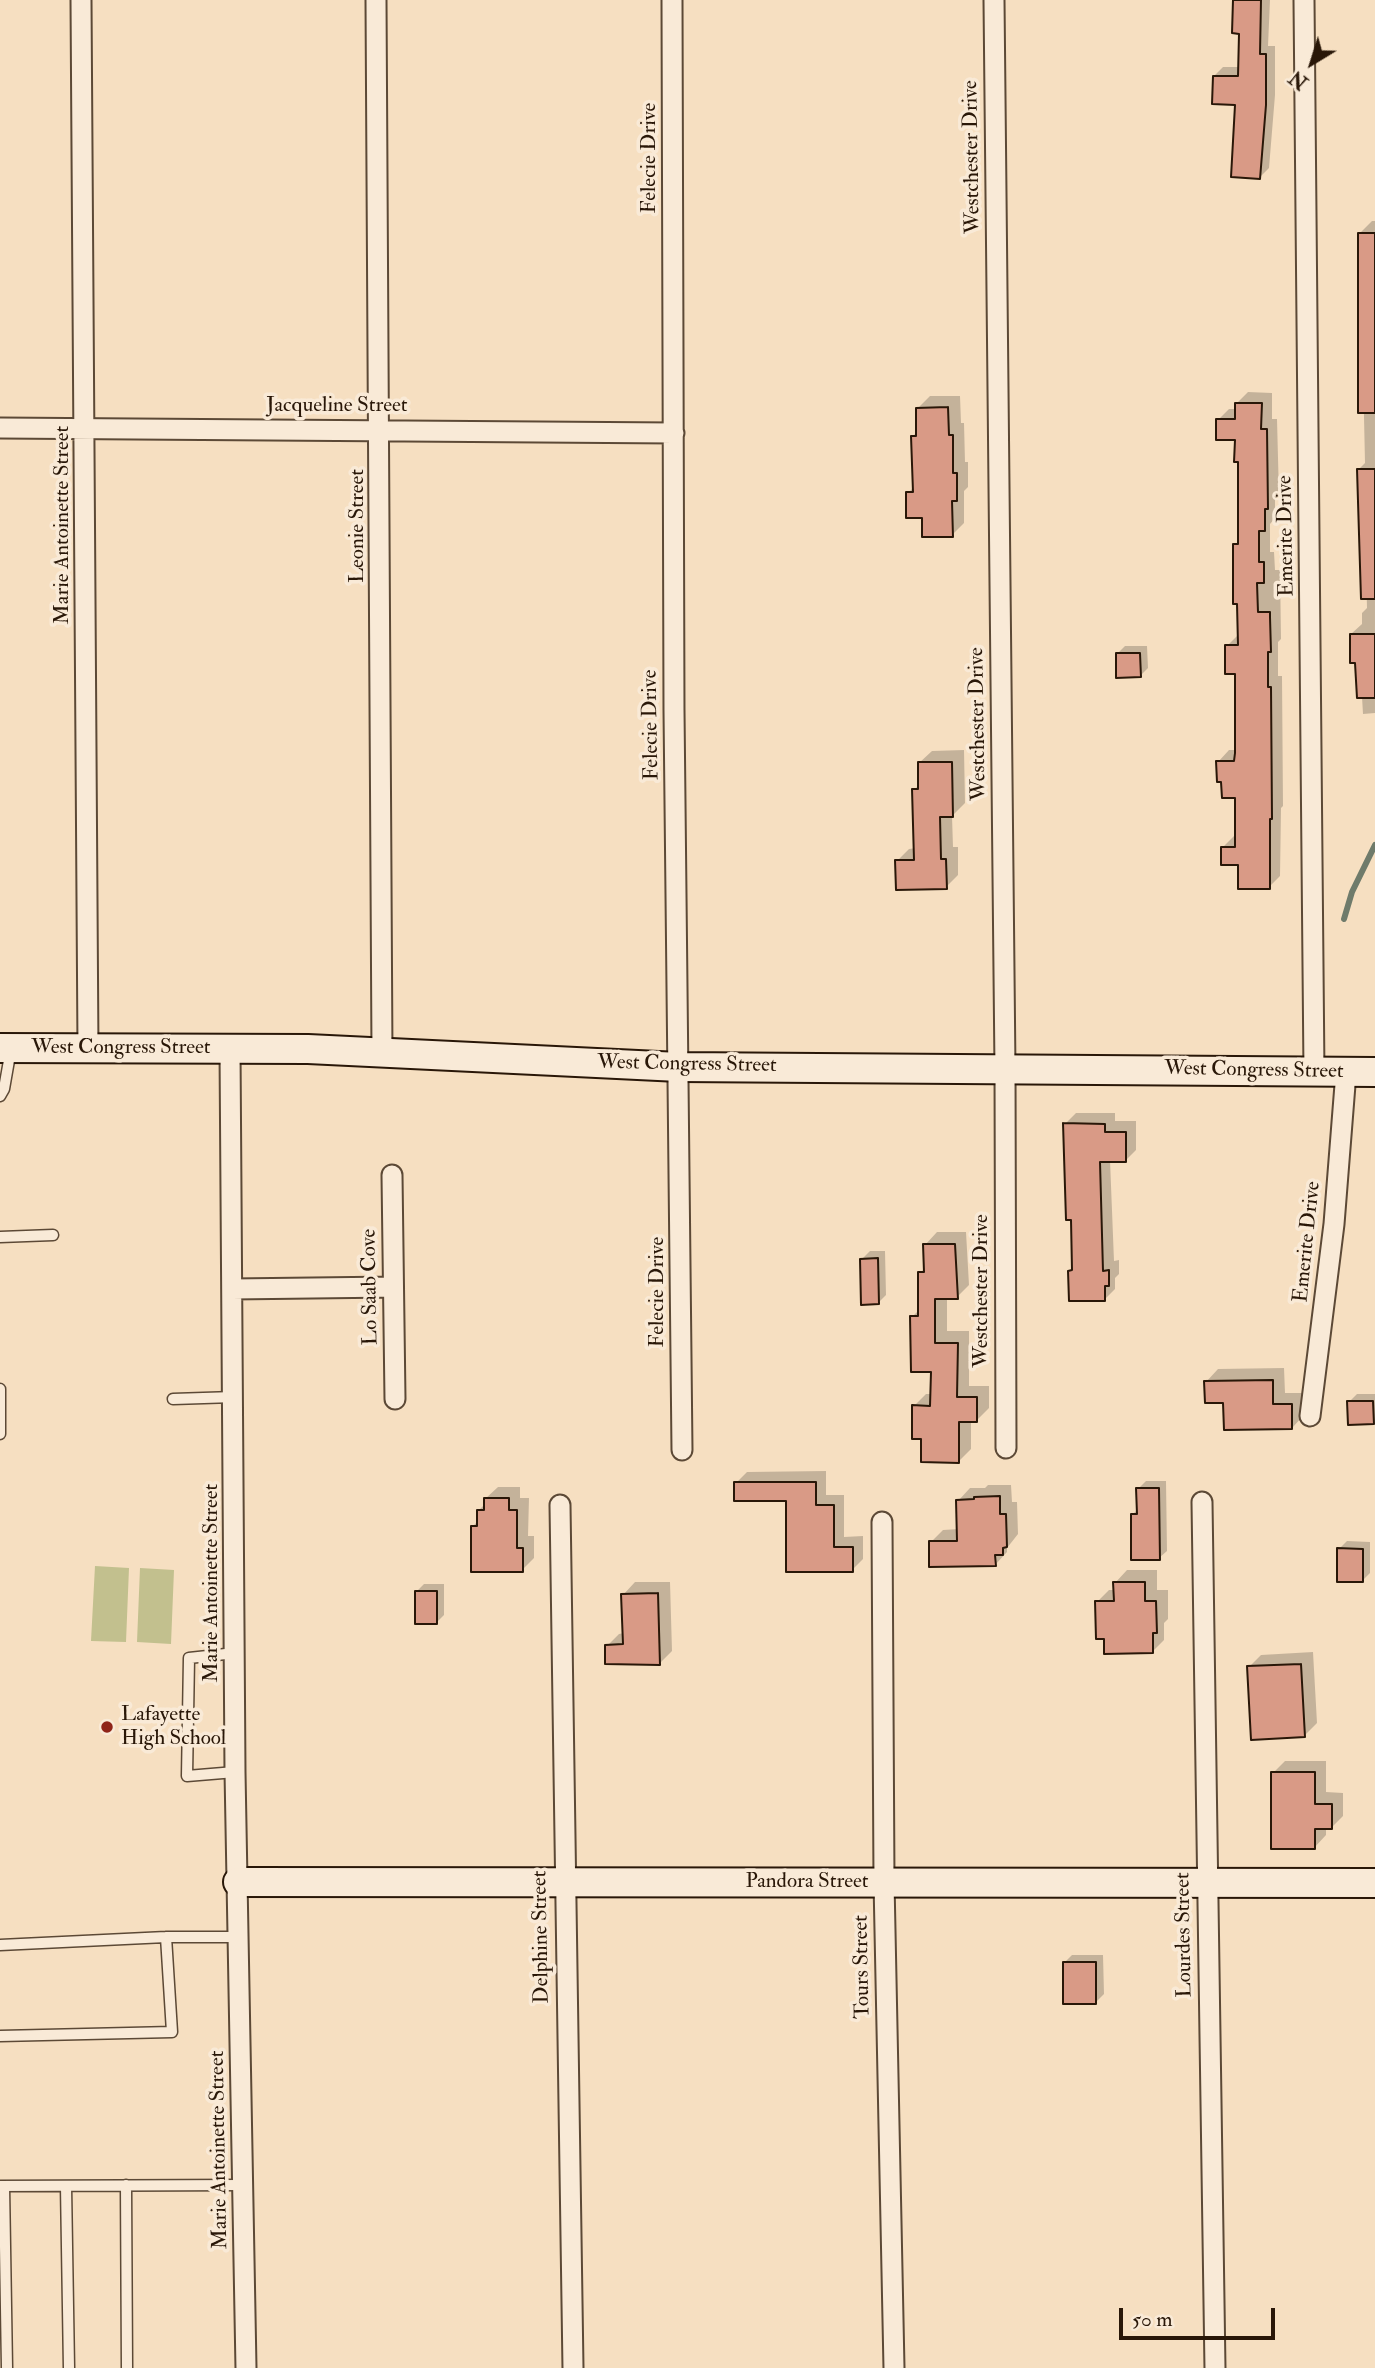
<!DOCTYPE html>
<style>
body{margin:0}
#map{position:relative;width:1375px;height:2368px;overflow:hidden;background:#f6dfc1;font-family:"IM FELL Double Pica",serif}
canvas{display:block}
.north{position:absolute;left:1277px;top:28px;width:70px;height:70px;-webkit-text-stroke:5px #f9ead7;paint-order:stroke;rotate:218deg;font-size:19px;font-weight:700;line-height:28px;text-align:center;color:#291708}
.north::after{content:'';display:block;margin:auto;width:24px;height:32px;background:#291708;clip-path:polygon(50% 0,100% 100%,50% 72%,0 100%)}
.scale{position:absolute;left:1119px;top:2308px;width:156px;height:32px;box-sizing:border-box;border:4px solid #291708;border-top:0;padding-left:9px;font-size:21px;line-height:24px;white-space:nowrap;color:#291708;-webkit-text-stroke:5px #f9ead7;paint-order:stroke}
</style>
<div id="map">
<canvas width="1375" height="2368"></canvas>
<div class="north">N</div>
<div class="scale">50 m</div>
</div>
<script>
const ctx = document.querySelector('canvas').getContext('2d');
ctx.lineJoin = 'round';
function fillPath(path, color) { ctx.fillStyle = color; ctx.fill(path, 'evenodd'); }
const poly = rows => new Path2D(rows.map(r => 'M' + r).join(''));
function stroke(path, color, width, dash) { ctx.strokeStyle = color; ctx.lineWidth = width; ctx.lineCap = dash ? 'butt' : 'round'; ctx.setLineDash(dash || []); ctx.stroke(path); }
function write(font, color, halo, rows, align = 'center') {
  ctx.font = font + ' "IM FELL Double Pica",serif'; ctx.lineWidth = 7; ctx.setLineDash([]); ctx.textBaseline = 'middle'; ctx.strokeStyle = halo; ctx.fillStyle = color; for (const [text, x, y, turn = 0] of rows) {
    ctx.save(); ctx.translate(x, y); ctx.rotate((+turn || 0) * Math.PI / 180); ctx.textAlign = isNaN(turn) ? turn : align; if (halo) ctx.strokeText(text, 0, 0); ctx.fillText(text, 0, 0); ctx.restore();
  }
}
fillPath(poly([
 [95,1566,129,1568,126,1642,91,1641],
 [140,1568,174,1570,171,1644,137,1642]
]), '#c2c08e');
fillPath(poly([
 [1234,0,1270,0,1268,46,1275,46,1275,95,1269,168,1260,177,1237,103,1214,76,1223,67,1240,67,1241,32],
 [1372,221,1375,221,1375,713,1363,714,1362,697,1351,634,1362,624,1362,613,1367,608,1366,567,1358,470,1365,463,1360,233],
 [1248,392,1272,393,1272,419,1277,419,1279,496,1275,499,1275,518,1270,524,1270,552,1274,552,1275,570,1280,570,1281,639,1278,642,1278,676,1282,676,1283,806,1281,808,1280,876,1269,887,1223,847,1234,836,1237,836,1237,796,1218,762,1229,750,1237,750,1237,672,1227,646,1238,635,1239,602,1235,545,1239,540,1239,460,1237,438,1218,420,1229,409,1237,409,1237,403],
 [930,396,960,396,961,423,964,423,965,462,968,462,968,487,964,491,964,523,952,535,923,516,908,493,914,487,913,436,918,431,917,409],
 [1125,646,1147,646,1148,668,1140,676,1117,654],
 [964,750,965,803,952,816,953,847,958,847,958,875,946,887,897,861,909,849,916,848,914,790,920,784,919,763,932,751],
 [1076,1113,1115,1113,1115,1121,1136,1121,1136,1150,1126,1160,1110,1160,1114,1261,1119,1260,1119,1274,1115,1278,1115,1289,1104,1300,1070,1271,1073,1268,1073,1218,1065,1124],
 [937,1232,966,1232,969,1285,957,1297,947,1298,947,1331,969,1331,969,1386,989,1386,989,1408,977,1420,971,1420,971,1449,959,1461,923,1438,914,1406,926,1394,932,1394,933,1370,912,1317,920,1309,920,1273,925,1268,925,1245],
 [870,1251,885,1251,886,1295,878,1303,862,1259],
 [1284,1368,1285,1393,1304,1393,1304,1415,1292,1428,1225,1401,1206,1382,1218,1369],
 [1357,1394,1375,1394,1375,1422,1349,1423,1349,1402],
 [826,1471,826,1495,844,1495,844,1537,863,1536,863,1559,852,1570,788,1499,736,1483,747,1472],
 [1146,1481,1166,1481,1167,1551,1159,1558,1132,1515,1138,1509,1138,1489],
 [988,1485,1011,1485,1012,1502,1017,1502,1018,1534,1007,1548,1007,1552,995,1565,931,1542,943,1530,959,1529,958,1501,970,1488,985,1488],
 [498,1487,520,1487,520,1498,529,1498,528,1536,534,1536,534,1558,522,1570,472,1527,479,1520,479,1510,485,1504,485,1499],
 [1347,1541,1370,1542,1370,1573,1362,1581,1339,1549],
 [1127,1570,1157,1570,1157,1590,1168,1590,1168,1619,1164,1623,1164,1640,1152,1652,1106,1637,1097,1602,1109,1590,1115,1590,1115,1583],
 [635,1582,670,1582,672,1651,660,1663,607,1646,619,1634,624,1633,623,1595],
 [424,1584,444,1584,444,1615,436,1623,417,1591],
 [1313,1652,1317,1723,1305,1735,1249,1667,1261,1655],
 [1285,1761,1326,1761,1326,1792,1343,1793,1343,1816,1331,1828,1326,1828,1326,1835,1314,1848,1273,1773],
 [1072,1955,1103,1955,1104,1994,1096,2002,1064,1963]
]), '#0003');
stroke(poly([
 [1344,919,1352,892,1375,845]
]), '#6f7b6b', 6);
const building = poly([
 [1233,0,1261,0,1260,54,1266,54,1266,105,1260,179,1231,177,1235,105,1212,104,1213,76,1238,76,1239,34,1232,33,1233,0],
 [1358,233,1375,233,1375,413,1358,413,1358,233],
 [1235,403,1262,403,1261,429,1267,429,1268,509,1265,509,1265,531,1259,531,1259,562,1264,562,1264,583,1257,583,1258,612,1270,612,1270,617,1271,652,1268,652,1268,687,1271,687,1272,819,1270,819,1270,889,1238,889,1238,865,1221,865,1221,847,1235,847,1235,798,1222,798,1221,782,1217,782,1216,761,1234,761,1235,753,1235,674,1225,674,1225,645,1238,645,1237,604,1233,604,1233,544,1238,544,1238,462,1234,462,1235,440,1216,440,1216,419,1235,419,1235,403],
 [948,407,949,435,953,435,953,473,957,473,957,501,952,501,953,537,922,537,922,518,906,518,906,492,913,492,911,436,916,436,916,408,948,407],
 [1357,469,1375,469,1375,599,1361,599,1357,469],
 [1350,634,1375,634,1375,698,1357,698,1355,663,1350,663,1350,634],
 [1116,653,1140,653,1141,677,1116,678,1116,653],
 [918,762,952,762,953,817,940,817,941,859,946,859,947,889,896,890,895,860,914,860,912,789,918,789,918,762],
 [1063,1123,1105,1124,1105,1132,1126,1132,1126,1162,1100,1162,1103,1271,1109,1270,1109,1286,1105,1286,1105,1301,1069,1301,1068,1271,1072,1270,1071,1220,1066,1220,1063,1123],
 [923,1244,955,1244,958,1299,935,1299,935,1343,958,1343,957,1397,977,1397,977,1422,959,1422,959,1463,921,1462,921,1439,912,1439,912,1405,930,1406,931,1372,911,1372,910,1316,918,1316,918,1272,924,1272,923,1244],
 [878,1258,879,1304,861,1305,860,1259,878,1258],
 [1273,1380,1273,1404,1292,1404,1292,1429,1224,1430,1223,1403,1205,1403,1204,1381,1273,1380],
 [1347,1401,1373,1401,1374,1424,1348,1425,1347,1401],
 [734,1482,816,1482,816,1505,834,1505,834,1547,853,1547,853,1572,786,1572,786,1501,734,1501,734,1482],
 [1136,1488,1159,1488,1160,1560,1131,1560,1131,1514,1137,1514,1136,1488],
 [1000,1496,1000,1514,1006,1514,1007,1547,1003,1548,1003,1555,995,1555,996,1566,929,1567,929,1541,957,1541,956,1500,974,1499,974,1497,1000,1496],
 [484,1498,509,1498,509,1510,517,1510,517,1548,523,1548,523,1572,471,1572,471,1526,477,1526,477,1510,484,1510,484,1498],
 [1337,1548,1363,1549,1363,1582,1337,1582,1337,1548],
 [1113,1582,1145,1582,1145,1601,1156,1601,1157,1633,1153,1633,1153,1653,1104,1654,1104,1639,1096,1639,1095,1601,1114,1601,1113,1582],
 [415,1591,437,1591,437,1624,415,1624,415,1591],
 [658,1593,660,1665,605,1664,605,1645,623,1644,621,1594,658,1593],
 [1301,1664,1305,1737,1251,1740,1247,1666,1301,1664],
 [1271,1772,1315,1772,1315,1804,1332,1804,1332,1829,1315,1829,1315,1849,1271,1849,1271,1772],
 [1063,1962,1096,1962,1096,2004,1063,2004,1063,1962]
]);
fillPath(building, '#d99a86');
stroke(building, '#291708', 2);
const lane = poly([
 [0,1096,4,1089,11,1049],
 [0,1237,53,1235],
 [0,1389,0,1434],
 [173,1399,234,1397],
 [235,1653,189,1658,187,1776,235,1772],
 [0,1945,166,1937],
 [0,2036,172,2032,166,1937,238,1937],
 [126,2185,127,2368],
 [0,2186,243,2185],
 [4,2186,7,2368],
 [66,2186,69,2368]
]);
const street = poly([
 [81,0,88,1049],
 [376,0,382,1052],
 [672,0,674,710,682,1450],
 [994,0,1005,1068,1006,1448],
 [1304,0,1314,1071],
 [0,428,674,433],
 [230,1049,235,1772,246,2368],
 [392,1175,395,1399],
 [232,1289,393,1287],
 [1310,1416,1334,1224,1346,1072],
 [1202,1502,1215,2368],
 [560,1505,573,2368],
 [882,1522,884,1882,894,2368]
]);
const secondary = poly([
 [0,1048,308,1049,679,1067,1375,1072],
 [238,1882,1375,1883]
]);
stroke(lane, '#5c4936', 13);
stroke(street, '#5c4936', 23);
stroke(secondary, '#291708', 32);
stroke(lane, '#f9ead7', 10);
stroke(street, '#f9ead7', 19);
stroke(secondary, '#f9ead7', 28);
for (const [x, y, r, color] of [
 [107,1727,7,"#8f2418"]
]) { const dot = new Path2D(); dot.arc(x, y, r, 0, 2 * Math.PI); ctx.fillStyle = color; ctx.fill(dot); stroke(dot, '#f9ead7', 2.5); }
write('21px', '#291708', '#f9ead7', [
 ["Westchester Drive",973,157,-91],
 ["Felecie Drive",650,158,-90],
 ["Jacqueline Street",337,406],
 ["Marie Antoinette Street",63,525,-90],
 ["Leonie Street",358,526,-90],
 ["Emerite Drive",1287,536,-91],
 ["Westchester Drive",979,724,-91],
 ["Felecie Drive",652,725,-91],
 ["West Congress Street",121,1048],
 ["West Congress Street",687,1065,1],
 ["West Congress Street",1254,1071,1],
 ["Emerite Drive",1308,1242,-84],
 ["Lo Saab Cove",371,1287,-91],
 ["Westchester Drive",982,1291,-90],
 ["Felecie Drive",658,1292,-90],
 ["Marie Antoinette Street",212,1583,-90],
 ["Pandora Street",807,1882],
 ["Lourdes Street",1185,1935,-91],
 ["Delphine Street",542,1937,-91],
 ["Tours Street",863,1967,-91],
 ["Marie Antoinette Street",220,2150,-91]
]);
write('21px', '#291708', '#f9ead7', [
 ["Lafayette",121,1715],
 ["High School",121,1739]
], 'left');
</script>
